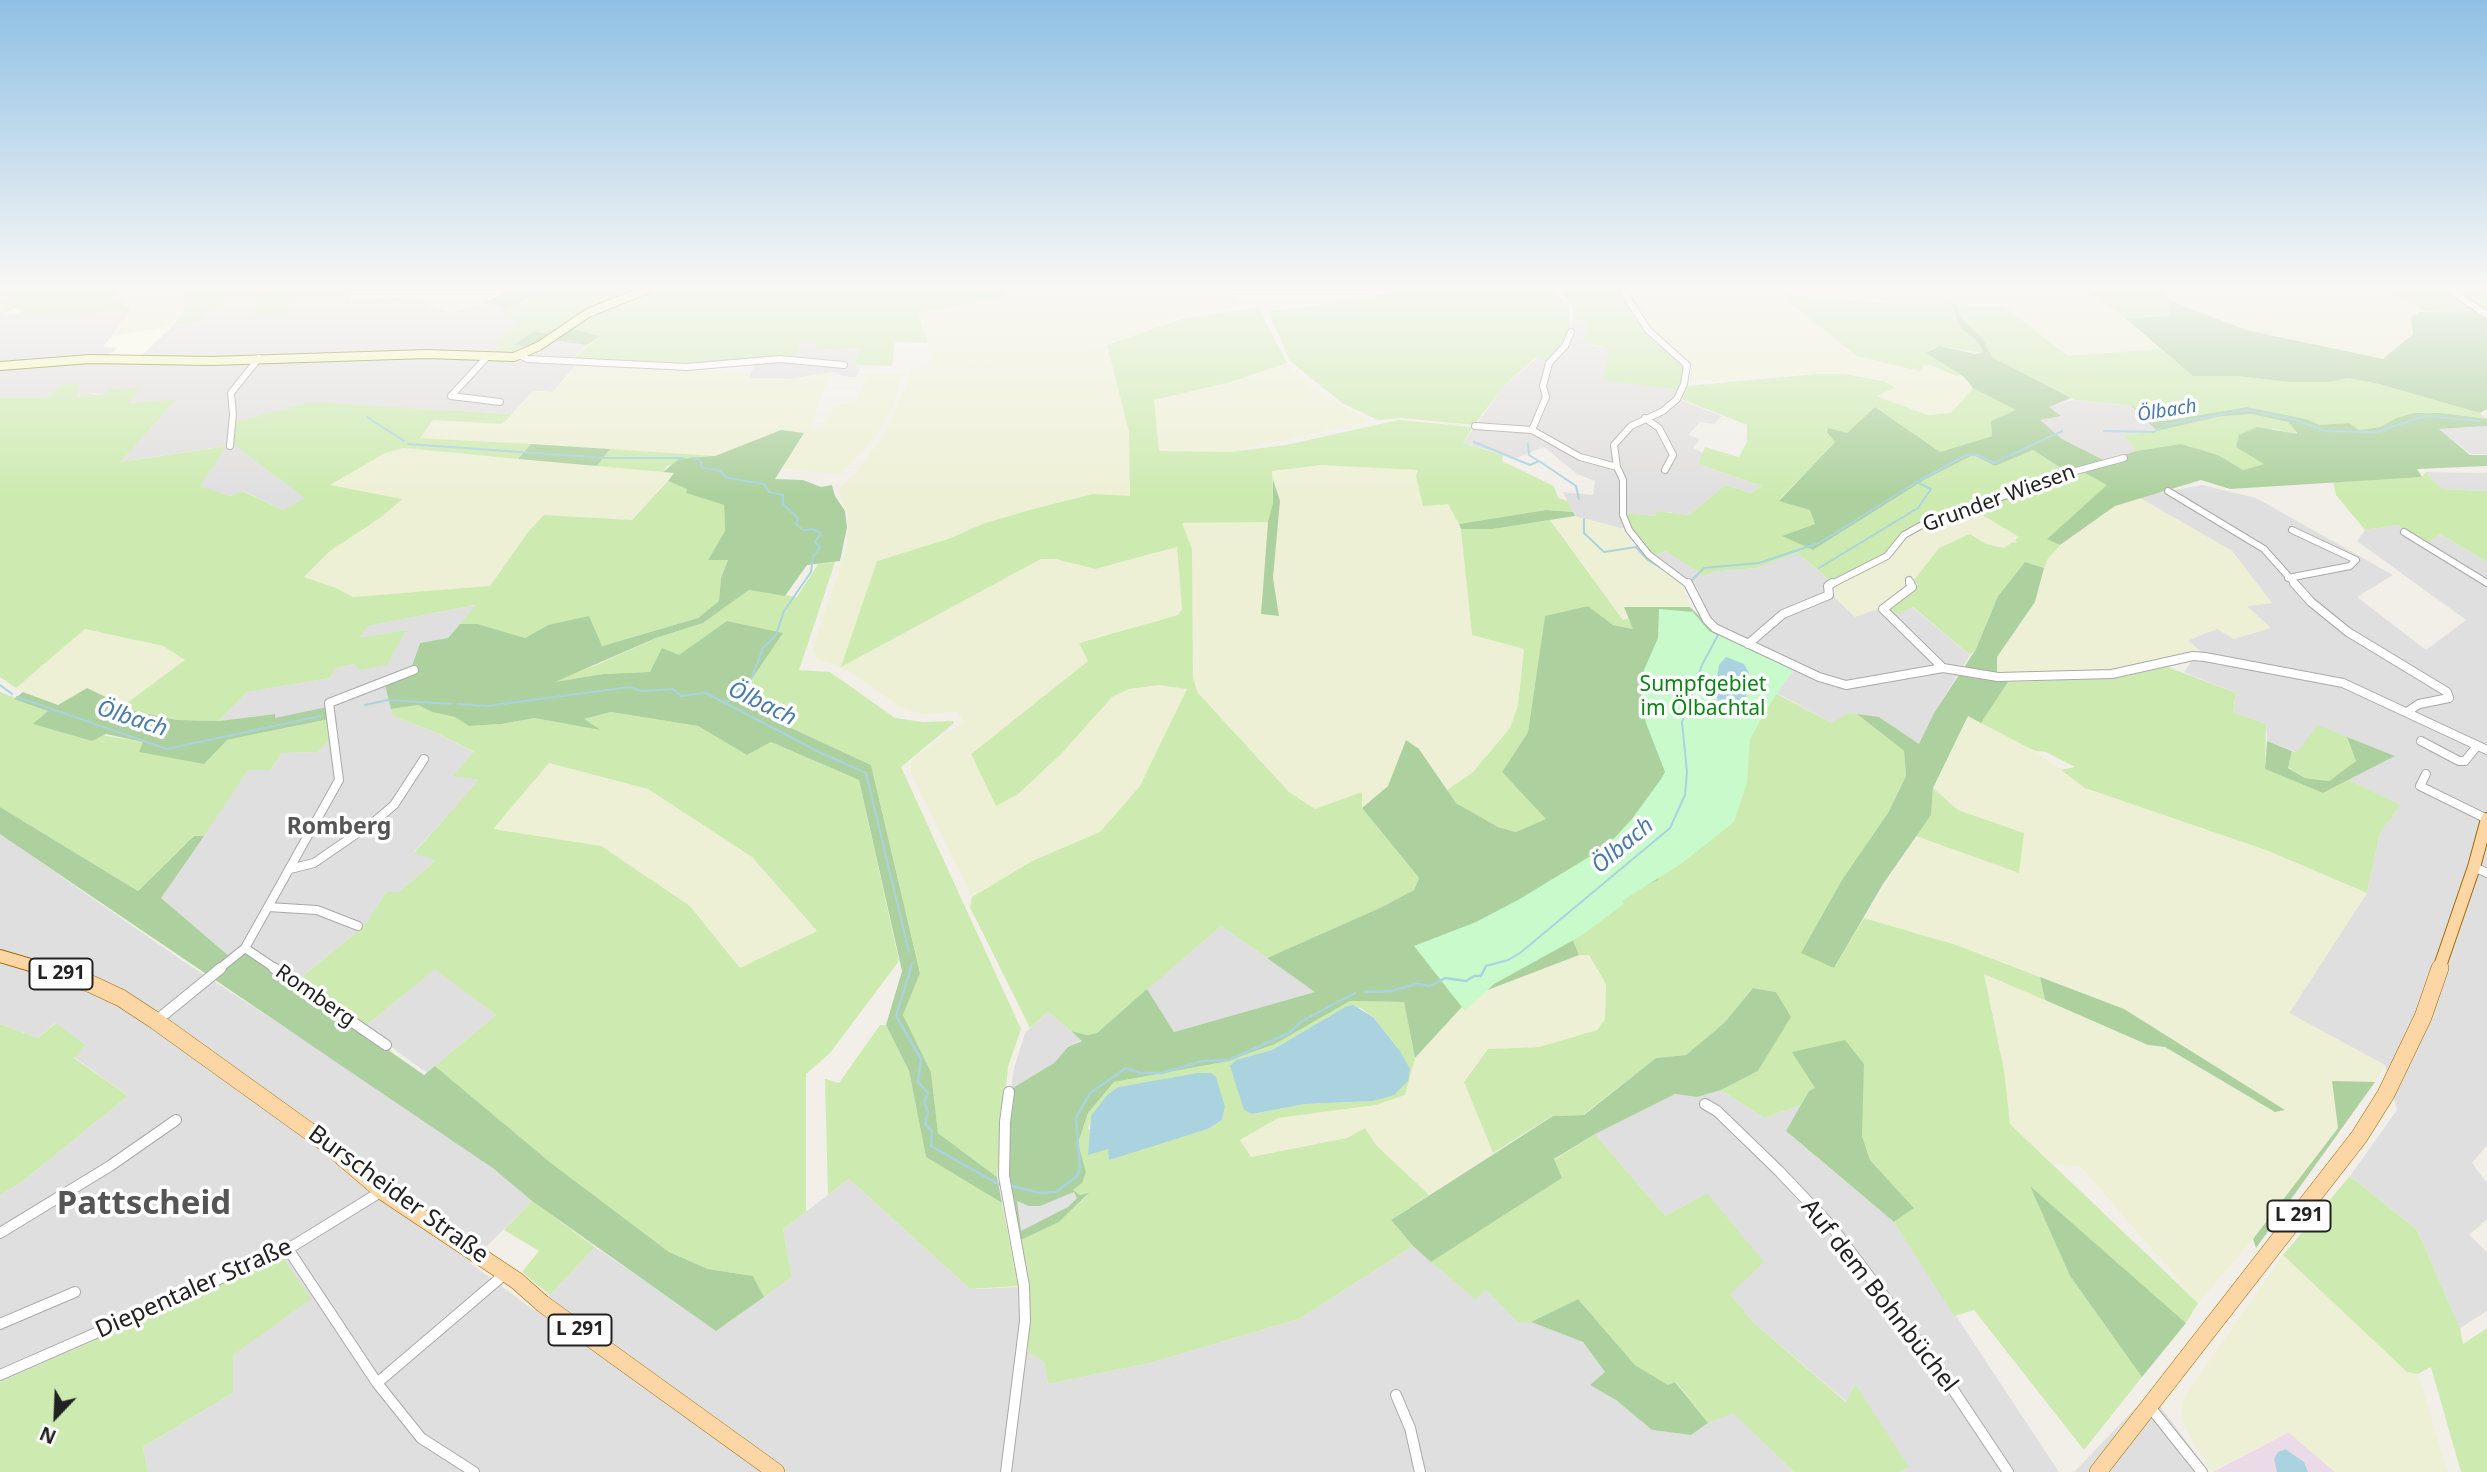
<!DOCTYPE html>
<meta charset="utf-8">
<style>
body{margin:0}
#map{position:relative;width:2487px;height:1472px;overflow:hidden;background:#f2efe9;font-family:"Noto Sans",sans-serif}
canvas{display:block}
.north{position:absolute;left:21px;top:1381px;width:70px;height:70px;-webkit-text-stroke:5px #fff;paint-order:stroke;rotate:203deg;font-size:19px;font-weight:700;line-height:28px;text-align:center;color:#222}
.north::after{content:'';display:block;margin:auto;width:24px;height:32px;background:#222;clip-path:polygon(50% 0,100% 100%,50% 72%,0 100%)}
</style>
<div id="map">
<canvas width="2487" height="1472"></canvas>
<div class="north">N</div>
</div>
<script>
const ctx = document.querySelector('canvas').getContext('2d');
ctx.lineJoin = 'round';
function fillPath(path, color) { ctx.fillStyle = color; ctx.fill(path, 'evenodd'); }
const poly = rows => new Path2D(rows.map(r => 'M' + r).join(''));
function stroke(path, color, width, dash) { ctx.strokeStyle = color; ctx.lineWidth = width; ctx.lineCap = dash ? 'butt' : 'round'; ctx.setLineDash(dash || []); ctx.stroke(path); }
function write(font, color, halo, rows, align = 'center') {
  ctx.font = font + ' "Noto Sans",sans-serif'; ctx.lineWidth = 7; ctx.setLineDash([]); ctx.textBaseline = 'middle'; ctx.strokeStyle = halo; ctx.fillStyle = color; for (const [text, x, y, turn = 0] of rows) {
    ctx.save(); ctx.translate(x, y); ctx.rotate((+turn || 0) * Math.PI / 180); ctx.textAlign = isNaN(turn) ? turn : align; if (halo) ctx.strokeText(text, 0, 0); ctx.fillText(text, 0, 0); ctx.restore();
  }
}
fillPath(poly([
 [0,290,12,290,2,314,131,310,103,347,118,347,109,356,141,356,172,326,203,322,205,311,225,294,254,290,259,290,255,316,292,293,310,290,352,290,349,302,405,296,451,313,486,302,514,309,503,316,517,322,520,327,494,340,503,347,492,354,544,339,587,345,570,361,577,363,553,392,533,391,512,414,407,408,277,474,306,498,283,510,243,491,230,496,199,486,226,446,119,462,176,400,128,403,94,393,76,397,79,384,62,384,45,398,0,398],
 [1571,319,1590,324,1593,345,1608,349,1685,391,1681,400,1722,416,1714,424,1700,422,1688,435,1700,439,1693,448,1704,453,1698,464,1762,486,1751,493,1725,485,1689,515,1657,511,1655,516,1621,513,1624,528,1621,528,1576,518,1563,492,1593,495,1595,481,1577,474,1544,447,1516,458,1463,443,1503,387,1570,330],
 [815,341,816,350,861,348,853,364,860,370,856,377,843,376,833,372,792,379,749,378,759,357,796,356,800,342],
 [2073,400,2131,406,2157,431,2124,435,2136,451,2107,461,2062,439,2040,420,2059,416,2048,407],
 [2487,426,2487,454,2471,454,2439,429],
 [2426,472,2487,473,2487,491,2442,489],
 [2202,485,2256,498,2393,575,2357,597,2426,650,2466,620,2357,541,2365,530,2397,525,2427,543,2440,534,2487,562,2487,1145,2472,1163,2487,1183,2487,1219,2469,1235,2487,1252,2487,1311,2460,1328,2417,1230,2350,1176,2397,1110,2385,1066,2289,1013,2367,893,2380,833,2399,805,2349,780,2394,756,2297,752,2267,741,2266,724,2233,712,2236,693,2184,672,2199,651,2187,641,2217,628,2270,628,2246,606,2271,603,2232,551,2138,497],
 [1666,551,1710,572,1757,568,1797,553,1835,584,1883,607,1894,615,1912,607,1970,655,1934,713,1919,745,1878,717,1832,723,1775,692,1798,666,1720,628,1706,611,1696,586,1655,556],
 [477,605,448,638,420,643,393,716,435,732,475,753,454,776,480,780,414,852,437,859,399,892,386,892,365,925,297,981,251,947,230,957,160,898,248,770,271,770,281,753,316,752,288,716,275,718,274,714,219,721,247,692,330,678,334,668,355,664,405,630,359,639,366,626],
 [0,834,183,961,365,1080,494,1169,532,1201,470,1263,535,1311,595,1247,717,1330,792,1277,783,1229,849,1179,970,1289,1022,1287,1019,1346,1044,1362,1048,1384,1150,1363,1299,1319,1413,1246,1474,1298,1486,1290,1519,1322,1531,1322,1583,1342,1605,1372,1591,1385,1616,1400,1652,1430,1691,1435,1708,1423,1733,1412,1794,1472,148,1472,143,1447,233,1393,233,1355,283,1258,264,1255,0,1368,0,1195,19,1184,128,1096,74,1057,86,1045,55,1023,38,1038,0,1024],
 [1221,926,1316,992,1174,1032,1147,989],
 [435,968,496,1015,427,1073,364,1027],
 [1048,1012,1082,1040,1068,1047,1054,1063,1011,1089,1014,1068,1025,1033],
 [1721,1090,1764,1118,1801,1105,1862,1136,1867,1148,1789,1134,1894,1222,2059,1472,1900,1472,1908,1467,1854,1385,1847,1402,1754,1323,1730,1294,1707,1193,1665,1216,1595,1134,1675,1094,1697,1097],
 [2146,1397,2160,1406,2209,1472,2074,1472]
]), '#e0dfdf');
fillPath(poly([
 [2289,1432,2335,1472,2213,1472]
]), '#ebdbe8');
fillPath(poly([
 [172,326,141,356,108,357,117,348,103,347,113,336]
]), '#ffffe5');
fillPath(poly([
 [114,290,187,290,185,291,184,312,172,326,113,336,131,310,119,299],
 [1010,290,1232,290,1230,291,1239,305,1185,316,1130,337,1088,347,1048,354,1107,345,1129,432,1130,497,1093,494,1037,508,985,523,948,539,877,561,842,666,1042,559,1056,559,1095,569,1177,547,1182,609,1178,615,1079,642,1088,661,971,754,997,806,1112,697,1129,689,1158,685,1188,689,1140,786,1100,832,1032,861,972,897,911,773,911,763,915,757,964,721,957,712,922,714,902,708,841,666,818,660,812,650,847,546,848,513,837,491,859,469,886,431,907,382,910,369,1034,356,934,365,917,313,997,298],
 [1623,290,1940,290,1948,302,1904,303,1780,294,1857,356,1919,371,1925,365,1930,365,1949,374,1960,375,1973,385,1973,388,1951,413,1928,415,1876,396,1895,388,1875,378,1855,375,1780,375,1690,382,1689,366,1650,329],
 [1945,290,2086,290,2125,318,2161,349,2068,356,2004,306,1979,307,1959,303],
 [2162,290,2387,290,2424,311,2419,312,2413,334,2383,359,2246,330,2171,301],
 [578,363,749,373,749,378,792,379,833,372,820,399,812,427,820,429,834,407,855,401,868,374,903,375,893,406,875,438,841,474,780,468,803,434,781,430,715,456,420,438,433,420,502,424,533,391,553,392],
 [1287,363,1318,392,1371,421,1229,452,1159,451,1154,400,1231,382],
 [403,448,465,455,675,472,632,520,544,515,528,532,490,586,353,597,336,588,304,577,330,551,383,516,401,499,329,486,385,453],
 [1322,465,1418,470,1448,504,1524,648,1518,705,1510,728,1472,773,1447,790,1419,749,1388,786,1362,808,1362,792,1315,810,1289,792,1198,693,1193,678,1192,549,1181,523,1268,522,1261,614,1279,616,1273,578,1280,501,1271,471],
 [2138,497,2232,551,2272,603,2247,606,2271,628,2234,639,2217,629,2188,640,2200,651,2197,654,2123,669,1997,674,1997,657,2035,602,2047,560,2060,545,2115,506],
 [1973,510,2020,537,2019,542,2012,543,2004,548,1986,544,1970,534,1918,585,1887,610,1883,607,1855,617,1835,598,1832,588,1835,584,1899,545,1907,535,1920,528],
 [1575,516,1621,528,1636,549,1656,568,1680,582,1690,607,1625,607,1629,618,1623,620,1551,520],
 [85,629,163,646,185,660,123,706,87,688,58,705,16,688],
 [1968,715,2035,751,2086,788,2266,850,2367,893,2289,1013,2385,1065,2375,1082,2332,1081,2338,1128,2253,1239,2198,1303,2081,1167,2053,1164,2010,1124,2004,1070,1984,973,2148,1045,2165,1047,2275,1112,2124,1009,1956,945,1864,918,1916,836,2019,873,2023,833,1958,810,1933,788],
 [549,763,648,789,752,857,817,931,740,968,690,906,492,829],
 [1579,955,1588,955,1606,984,1605,1019,1598,1030,1539,1047,1487,1049,1464,1082,1493,1153,1429,1195,1376,1145,1365,1129,1347,1138,1251,1157,1240,1140,1278,1118,1376,1105,1405,1095,1415,1058,1472,996],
 [2283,1255,2407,1372,2418,1374,2448,1472,2335,1472,2288,1432,2211,1472,2180,1419,2184,1397]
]), '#eef0d5');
fillPath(poly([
 [12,290,114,290,119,299,131,310,14,317,21,311,16,308,1,315],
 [254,290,226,294,222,308,205,311,203,322,172,326,184,312,184,291],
 [259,290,310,290,292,293,286,313,254,317],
 [546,290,635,290,591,308,551,335,516,345,532,347,515,355,491,354,503,347,493,340,519,327,513,324,516,321,502,316,513,310,507,309],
 [648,290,1010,290,1011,292,997,298,918,313,927,343,895,342,892,366,853,365,861,348,815,350,815,341,800,342,796,356,759,357,691,366,572,359,601,336,569,328,590,313],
 [1407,290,1553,290,1569,307,1570,330,1566,340,1548,360,1536,357,1503,387,1474,425,1401,418,1378,420,1342,403,1290,361,1270,315,1271,310,1308,307],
 [1558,290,1620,290,1643,327,1685,365,1680,390,1603,380,1608,349,1583,341,1590,324,1574,319,1571,303],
 [2086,290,2162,290,2171,301,2171,316,2125,318],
 [2387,290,2487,290,2487,311,2424,311],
 [1779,294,1896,304,1950,303,1961,328,1978,342,1983,353,1939,346,1926,353,1960,375,1956,376,1930,365,1925,365,1919,371,1857,356],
 [1959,303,1979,307,2004,306,2068,356,2161,349,2193,376,2236,376,2290,382,2329,382,2348,378,2379,384,2480,413,2487,419,2443,413,2414,413,2396,418,2380,427,2359,430,2349,423,2319,426,2306,419,2247,407,2163,421,2131,406,2075,400,1992,357,1982,337,1961,318,1956,304],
 [1258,307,1287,363,1231,382,1154,400,1159,451,1229,452,1286,445,1398,420,1473,427,1463,443,1503,455,1502,461,1554,486,1558,498,1568,501,1573,512,1546,510,1459,524,1448,504,1423,506,1416,476,1418,470,1322,465,1272,471,1274,503,1268,522,1182,523,1192,549,1193,678,1198,693,1289,792,1315,809,1362,792,1362,808,1419,878,1414,890,1382,907,1267,958,1221,926,1097,1033,1087,1035,1071,1031,1048,1012,1030,1028,970,907,972,897,1032,861,1100,832,1140,786,1187,689,1158,685,1129,689,1112,697,1061,754,1018,794,996,806,971,754,1088,661,1079,643,1178,615,1182,609,1177,547,1095,569,1056,559,1041,559,841,667,877,561,948,539,985,523,1037,508,1093,494,1130,496,1129,432,1107,345,1181,319],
 [1815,374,1844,374,1883,381,1895,388,1876,396,1928,415,1951,413,1973,388,2017,410,1992,436,1940,452,1875,407,1847,434,1834,438,1835,442,1779,500,1810,510,1816,524,1783,536,1813,550,1924,480,1973,455,1995,466,2033,450,2064,470,2081,471,2108,485,2048,538,2060,545,2047,560,2044,568,2025,562,1998,596,1976,649,1970,655,1913,607,1894,615,1887,610,1918,585,1914,580,1939,548,1970,534,1986,544,2004,548,2012,542,2018,543,2015,540,2019,537,1974,510,1938,521,1907,535,1893,555,1835,584,1797,553,1757,568,1710,572,1704,576,1666,551,1655,556,1632,529,1626,513,1655,516,1657,511,1689,515,1725,485,1751,493,1762,486,1698,464,1705,447,1739,457,1747,442,1747,425,1681,399,1688,386],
 [62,384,80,384,77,397,87,394,103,395,110,389,137,388,138,392,129,403,177,399,120,462,227,446,200,486,230,496,242,491,283,510,305,498,232,443,234,422,311,402,512,414,502,424,433,420,420,438,531,444,518,459,403,448,385,453,330,485,402,499,383,516,330,551,304,577,336,588,353,597,490,586,528,532,544,515,632,520,668,481,687,489,686,493,724,505,725,531,708,560,728,560,721,578,719,601,698,618,601,646,548,625,525,638,478,624,460,624,476,605,367,626,360,638,406,630,387,665,358,670,355,664,335,668,330,678,247,692,219,721,177,720,135,711,123,706,185,660,163,646,85,629,16,688,0,677,0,398,45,398],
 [2251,414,2288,422,2298,435,2272,428,2265,464,2243,470,2218,455,2181,444,2136,451,2124,435,2157,431,2217,417],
 [610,449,715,456,667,466,663,472,597,466],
 [2426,472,2442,489,2487,491,2487,562,2440,534,2427,544,2397,525,2365,530,2336,495,2333,482,2422,477],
 [1550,520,1623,620,1629,618,1634,629,1613,625,1588,606,1545,617,1528,732,1502,772,1547,819,1516,832,1498,827,1456,803,1447,790,1472,773,1510,728,1518,705,1524,649,1472,635,1461,529,1493,529],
 [835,562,799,670,830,672,895,718,923,722,953,721,954,723,901,767,1021,1029,1008,1067,997,1177,938,1133,931,1072,903,1015,920,972,871,765,776,721,739,698,782,634,727,621,698,644,650,672,603,674,550,683,599,664,656,638,703,623,749,590,797,597,818,564],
 [1719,635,1794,670,1775,693,1832,723,1848,713,1857,714,1904,751,1906,776,1888,813,1834,968,1864,918,1956,945,2040,977,2045,1000,1984,974,2004,1070,2010,1124,2198,1303,2186,1323,2032,1188,2070,1276,2142,1377,2084,1450,1974,1310,1954,1316,1894,1222,1914,1208,1870,1160,1862,1136,1862,1112,1793,1052,1816,1088,1809,1091,1801,1105,1764,1118,1721,1090,1758,1071,1790,1018,1776,992,1753,988,1724,1023,1686,1055,1656,1058,1583,1115,1552,1116,1493,1153,1464,1082,1488,1049,1539,1047,1597,1030,1605,1019,1606,984,1589,955,1579,955,1565,924,1707,663],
 [2168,667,2236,693,2233,712,2266,724,2265,769,2323,793,2349,780,2400,805,2380,833,2367,893,2266,850,2085,788,2061,770,2075,767,2046,752,2035,751,1981,723,2008,682,2116,678],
 [0,692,48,711,34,724,144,742,140,751,227,740,329,719,329,740,317,752,281,753,271,770,248,770,204,836,194,836,138,891,0,807],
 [418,705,432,712,455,717,469,726,502,724,534,718,598,729,583,719,611,712,698,726,747,755,771,742,859,780,899,961,830,1053,806,1074,806,1212,783,1229,792,1277,764,1297,753,1276,708,1269,669,1252,551,1163,435,1066,496,1015,435,969,364,1027,297,981,365,925,386,892,399,892,436,860,414,853,479,780,453,776,474,752,435,732,393,716,391,709],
 [549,763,648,789,752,857,817,931,740,968,690,906,601,846,493,829],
 [2318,725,2347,737,2356,761,2329,781,2305,778,2288,767,2292,751,2297,752],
 [1933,788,1958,810,2024,833,2019,873,1916,836,1931,814],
 [1350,1001,1404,1002,1415,1058,1405,1095,1376,1105,1278,1118,1240,1140,1251,1157,1347,1138,1365,1128,1376,1145,1429,1195,1391,1220,1413,1246,1299,1319,1150,1363,1048,1384,1044,1362,1028,1352,1029,1286,1021,1240,1059,1222,1088,1195,1080,1195,1072,1190,1086,1172,1078,1143,1088,1113,1114,1082,1224,1062,1275,1044],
 [1345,1007,1361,1008,1373,1017,1400,1051,1373,1101,1305,1104,1252,1114,1236,1061,1272,1050],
 [1197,1073,1225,1107,1222,1120,1208,1129,1109,1159,1109,1149,1088,1128,1092,1116,1107,1095,1118,1087],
 [56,1023,86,1045,74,1058,128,1096,19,1184,0,1195,0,1024,38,1038],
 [880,1025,886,1025,909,1071,926,1157,1002,1203,1018,1286,970,1289,849,1179,828,1195,825,1079,839,1083],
 [1595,1134,1665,1216,1707,1193,1764,1262,1730,1294,1754,1323,1846,1402,1855,1384,1909,1467,1900,1472,1794,1472,1733,1413,1708,1423,1676,1382,1668,1385,1635,1365,1578,1299,1531,1322,1519,1323,1486,1290,1475,1299,1431,1262,1562,1178,1554,1160],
 [2350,1176,2417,1230,2460,1328,2463,1344,2487,1328,2487,1472,2461,1472,2431,1367,2418,1374,2407,1372,2283,1255],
 [532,1201,595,1247,550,1295,522,1272,539,1251,504,1230],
 [283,1258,311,1299,233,1355,233,1393,143,1447,148,1472,0,1472,0,1382]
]), '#cdebb0');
fillPath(poly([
 [511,290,545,290,507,309,486,302],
 [2171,301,2246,330,2383,359,2413,334,2411,317,2419,312,2480,311,2487,317,2487,409,2480,413,2379,384,2348,378,2329,382,2290,382,2236,376,2193,376,2125,318,2170,316],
 [1950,303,1956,304,1961,318,1982,337,1992,357,2071,398,2049,407,2061,416,2040,420,2062,439,2106,461,2136,451,2181,444,2218,455,2243,470,2264,464,2236,447,2239,435,2257,427,2298,434,2288,422,2251,414,2217,417,2157,431,2131,406,2164,421,2247,407,2306,419,2320,425,2349,423,2359,430,2380,427,2396,418,2414,413,2443,413,2487,419,2487,426,2439,429,2470,455,2487,455,2487,466,2417,469,2422,477,2230,489,2201,480,2115,506,2060,545,2047,539,2107,485,2081,471,2064,470,2033,450,1995,466,1973,455,1924,480,1813,550,1782,536,1815,524,1810,510,1779,501,1835,442,1827,432,1828,428,1847,433,1875,407,1940,452,1992,436,1991,421,2016,410,1973,388,1964,377,1926,353,1939,346,1975,354,1983,353,1978,342,1961,328],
 [569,328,601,336,587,345,544,339,532,347,514,345,534,331,551,335],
 [781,430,804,433,775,479,803,480,821,487,832,485,835,496,845,511,847,527,840,561,807,565,785,596,749,590,703,623,656,638,555,682,603,674,650,672,662,648,679,655,727,621,783,633,739,698,776,721,871,765,920,973,903,1015,931,1072,938,1133,997,1177,1002,1203,926,1157,909,1071,886,1025,902,971,859,780,771,742,747,755,698,726,611,712,584,719,601,730,534,718,502,724,469,726,455,717,432,712,418,705,391,709,385,685,410,671,420,643,448,638,460,624,478,624,525,638,548,625,589,616,602,646,698,618,719,601,721,578,728,560,708,560,725,531,724,505,686,493,687,489,668,481,674,473,663,472,679,459,715,456],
 [531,444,562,446,610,449,597,466,518,459],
 [1273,479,1280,501,1273,578,1279,616,1261,614,1268,522,1273,503],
 [1546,510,1573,512,1575,516,1493,529,1461,529,1459,524],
 [2025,562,2044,568,2035,602,1997,657,1997,680,2008,682,1981,723,1968,716,1933,788,1931,815,1883,884,1834,968,1801,953,1842,880,1888,813,1906,776,1904,751,1857,714,1879,717,1919,744,1934,713,1976,649,1998,596],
 [1588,606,1613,625,1633,629,1624,607,1690,607,1719,635,1707,664,1685,772,1658,880,1566,924,1579,955,1472,996,1415,1058,1404,1002,1350,1001,1275,1044,1224,1062,1114,1082,1088,1113,1078,1143,1086,1172,1082,1183,1073,1190,1080,1195,1089,1193,1059,1222,1021,1240,1006,1187,1011,1089,1054,1063,1068,1047,1082,1041,1071,1031,1087,1035,1097,1033,1147,989,1174,1032,1315,992,1267,958,1382,907,1414,890,1419,878,1362,808,1388,786,1406,740,1419,749,1456,803,1498,827,1516,832,1546,819,1502,772,1528,732,1545,616],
 [87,688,135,711,177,720,219,721,275,714,275,718,327,707,329,719,227,740,204,764,139,752,143,742,106,734,92,741,33,724,48,711,14,699,23,692,58,705],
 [2347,737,2395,756,2323,793,2265,769,2267,741,2292,751,2288,768,2305,778,2329,781,2356,761],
 [0,807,138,891,194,836,204,836,161,898,230,957,246,951,424,1075,435,1066,551,1163,669,1252,708,1269,753,1276,764,1297,716,1331,532,1201,494,1169,10,841,0,834],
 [2040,977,2124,1009,2285,1110,2275,1112,2165,1047,2148,1045,2045,1000],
 [1753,988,1776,992,1791,1017,1758,1071,1721,1090,1697,1097,1675,1094,1595,1134,1554,1159,1562,1178,1431,1262,1413,1246,1391,1220,1553,1116,1584,1115,1656,1058,1686,1055,1724,1023],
 [1845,1040,1864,1064,1862,1136,1870,1160,1914,1208,1894,1222,1786,1131,1809,1091,1815,1088,1792,1052],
 [2332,1081,2375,1082,2256,1248,2253,1239,2338,1128],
 [2030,1186,2186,1323,2142,1377,2070,1276],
 [1578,1299,1635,1365,1668,1385,1675,1382,1708,1423,1691,1435,1652,1430,1616,1400,1590,1385,1605,1372,1583,1342,1531,1322]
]), '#add19e');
fillPath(poly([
 [1659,609,1693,612,1709,631,1793,670,1769,705,1750,739,1747,783,1734,822,1681,864,1622,901,1624,904,1581,936,1494,984,1465,1011,1414,946,1476,922,1518,900,1607,846,1632,819,1661,779,1665,772,1646,723,1640,689,1641,677,1658,638]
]), '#c8facc');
fillPath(poly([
 [1074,1192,1077,1198,1068,1207,1021,1231,1017,1201,1029,1206,1040,1206]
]), '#e2e2e2');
fillPath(poly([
 [1726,657,1744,664,1749,673,1742,676,1740,682,1748,687,1745,704,1721,706,1715,694,1719,665],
 [1353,1005,1373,1017,1400,1051,1410,1069,1408,1081,1394,1095,1373,1101,1305,1104,1252,1114,1244,1110,1230,1066,1236,1060,1272,1050,1345,1007],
 [1197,1073,1211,1073,1216,1077,1225,1107,1222,1120,1208,1129,1109,1160,1108,1149,1088,1155,1091,1116,1107,1095,1118,1087],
 [2285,1449,2304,1462,2308,1472,2277,1472,2274,1459,2278,1452]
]), '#aad3df');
stroke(poly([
 [367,417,404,441],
 [2104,431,2154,432,2164,425,2246,410,2296,420,2325,431,2376,432,2425,416,2480,421],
 [1474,442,1530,465,1539,461,1576,486,1579,499],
 [408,444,605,458,684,458],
 [1528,444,1529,455,1537,460],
 [692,458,700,460,702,468,719,470,727,478,764,484,769,492,783,495,783,504,798,518,796,524,803,530,813,529,821,533,815,542,820,547,813,557,811,572,784,611,776,635,763,648,752,677,725,704],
 [1584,519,1584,533,1604,552,1636,547,1648,560,1664,570],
 [1819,568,1918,508,1931,489,1917,482],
 [1691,581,1704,568,1759,563,1819,543,1920,480,1966,455,1977,455,1994,463,2062,431],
 [1686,588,1701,617],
 [0,685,12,694],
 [17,697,167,749,321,716],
 [458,704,487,706,630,687,642,691,673,689,681,696,706,693,821,753,866,773,909,952],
 [365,705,388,700,452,704],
 [910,969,912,963],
 [1484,969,1486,966,1508,960,1520,953,1670,828,1685,795,1687,772,1682,722,1702,665,1718,635,1715,632]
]), '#aad3df', 2);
stroke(poly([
 [911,968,896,1016,921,1059,918,1082,928,1093,924,1102,928,1112,925,1124,932,1131,931,1146,1000,1185],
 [1365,992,1391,991,1417,984,1430,986,1445,978,1466,981,1474,976,1481,976,1485,968],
 [1012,1186,1041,1193,1056,1192,1076,1177,1080,1169,1076,1118,1090,1093,1126,1068,1140,1073,1162,1073,1203,1061,1229,1060,1289,1033,1302,1021,1355,993]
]), '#aad3df', 2.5);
const streetFar2 = poly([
 [1622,290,1648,330,1687,365,1684,384,1677,399,1663,411,1631,426,1614,445,1617,467,1623,480,1623,515,1629,530,1649,555,1689,585],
 [2450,290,2487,315],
 [520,355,527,359,687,367,780,359,844,365],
 [451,396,487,357],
 [451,396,500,402],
 [1645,418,1659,428,1673,455,1665,470],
 [1475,426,1532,430,1580,457,1617,467],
 [1532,430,1546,397,1543,386,1549,363,1565,346,1571,332],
 [230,446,233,414,231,393,259,358],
 [2168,491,2264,549,2296,585],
 [2404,532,2487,583],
 [2288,578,2350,566,2356,560,2292,530],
 [1909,580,1911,585],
 [1830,585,1887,556,1904,535,1920,526,2072,472,2124,458]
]);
const streetFar1 = poly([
 [1688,583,1707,620,1715,628,1819,677,1846,685,1943,668,1998,677,2112,674,2193,656,2205,657,2343,683,2487,750],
 [1910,583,1912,587,1883,609,1943,668],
 [2294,583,2311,602,2348,632,2447,692,2449,698,2419,704,2407,712],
 [1748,644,1783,614,1829,595,1828,586,1832,583],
 [2421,741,2459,761,2465,761,2477,746],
 [2426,774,2420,786,2487,819],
 [2474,867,2487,873],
 [290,869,314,863,375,821,394,805,424,759],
 [268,907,317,910,358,926],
 [245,948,276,969],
 [219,969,245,948,339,780,329,703,414,670]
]);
const street = poly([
 [274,968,386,1045],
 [156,1021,221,968],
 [1705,1104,1717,1111,1779,1171,1832,1227,1942,1373,2008,1472],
 [0,1233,110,1166,176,1120],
 [288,1249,377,1383,421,1438,474,1472],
 [0,1324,75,1292],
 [0,1375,288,1249,382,1191],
 [377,1383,506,1273],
 [1396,1395,1410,1428,1420,1472],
 [2150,1407,2202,1472],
 [1006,1472,1025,1321,1024,1286,1004,1176,1005,1122,1009,1092]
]);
const secondary = poly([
 [0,366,90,359,212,361,427,354,514,357,539,346,588,313,645,290]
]);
const primaryFar1 = poly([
 [0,956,44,969],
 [2439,969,2474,867,2487,819]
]);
const primary = poly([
 [38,968,91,984,121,998,156,1021,327,1144,382,1191,517,1281,543,1304,776,1472],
 [2098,1472,2359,1137,2386,1094,2423,1017,2440,968]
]);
stroke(streetFar2, '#a9a9a9', 8);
stroke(streetFar1, '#a9a9a9', 10);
stroke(street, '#a9a9a9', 12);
stroke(secondary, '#707d05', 10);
stroke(primaryFar1, '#a06b00', 14);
stroke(primary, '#a06b00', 18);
stroke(streetFar2, '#fff', 6);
stroke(streetFar1, '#fff', 8);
stroke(street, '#fff', 10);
stroke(secondary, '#f7fabf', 8);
stroke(primaryFar1, '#fcd6a4', 12);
stroke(primary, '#fcd6a4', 17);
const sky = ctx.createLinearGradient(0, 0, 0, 496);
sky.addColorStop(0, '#8fc0e4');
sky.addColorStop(0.58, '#f9f8f5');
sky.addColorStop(1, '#f9f8f500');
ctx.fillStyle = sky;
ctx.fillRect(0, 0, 2487, 496);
write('italic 19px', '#4a7aab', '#fff', [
 ["Ölbach",2167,411,-9]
]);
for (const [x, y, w] of [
 [61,974,63],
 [2299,1216,63],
 [580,1330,63]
]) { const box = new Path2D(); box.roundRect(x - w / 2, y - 15.5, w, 31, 5); ctx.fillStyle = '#fff'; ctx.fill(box); stroke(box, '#222', 2); }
write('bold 19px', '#222', null, [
 ["L 291",61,974],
 ["L 291",2299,1216],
 ["L 291",580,1330]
]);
write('21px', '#222', '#fff', [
 ["Grunder Wiesen",1999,499,-20],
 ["Romberg",315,996,35]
]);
write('21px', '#0c8416', '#fff', [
 ["Sumpfgebiet",1703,685],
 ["im Ölbachtal",1703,709]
]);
write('italic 23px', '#4a7aab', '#fff', [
 ["Ölbach",762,704,26],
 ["Ölbach",132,719,18],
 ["Ölbach",1623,846,-40]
]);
write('bold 23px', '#555', '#fff', [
 ["Romberg",339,827]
]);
write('24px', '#222', '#fff', [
 ["Burscheider Straße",398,1195,36],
 ["Diepentaler Straße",194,1289,-24],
 ["Auf dem Bohnbüchel",1879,1296,52]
]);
write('bold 33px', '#555', '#fff', [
 ["Pattscheid",144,1205]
]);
</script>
